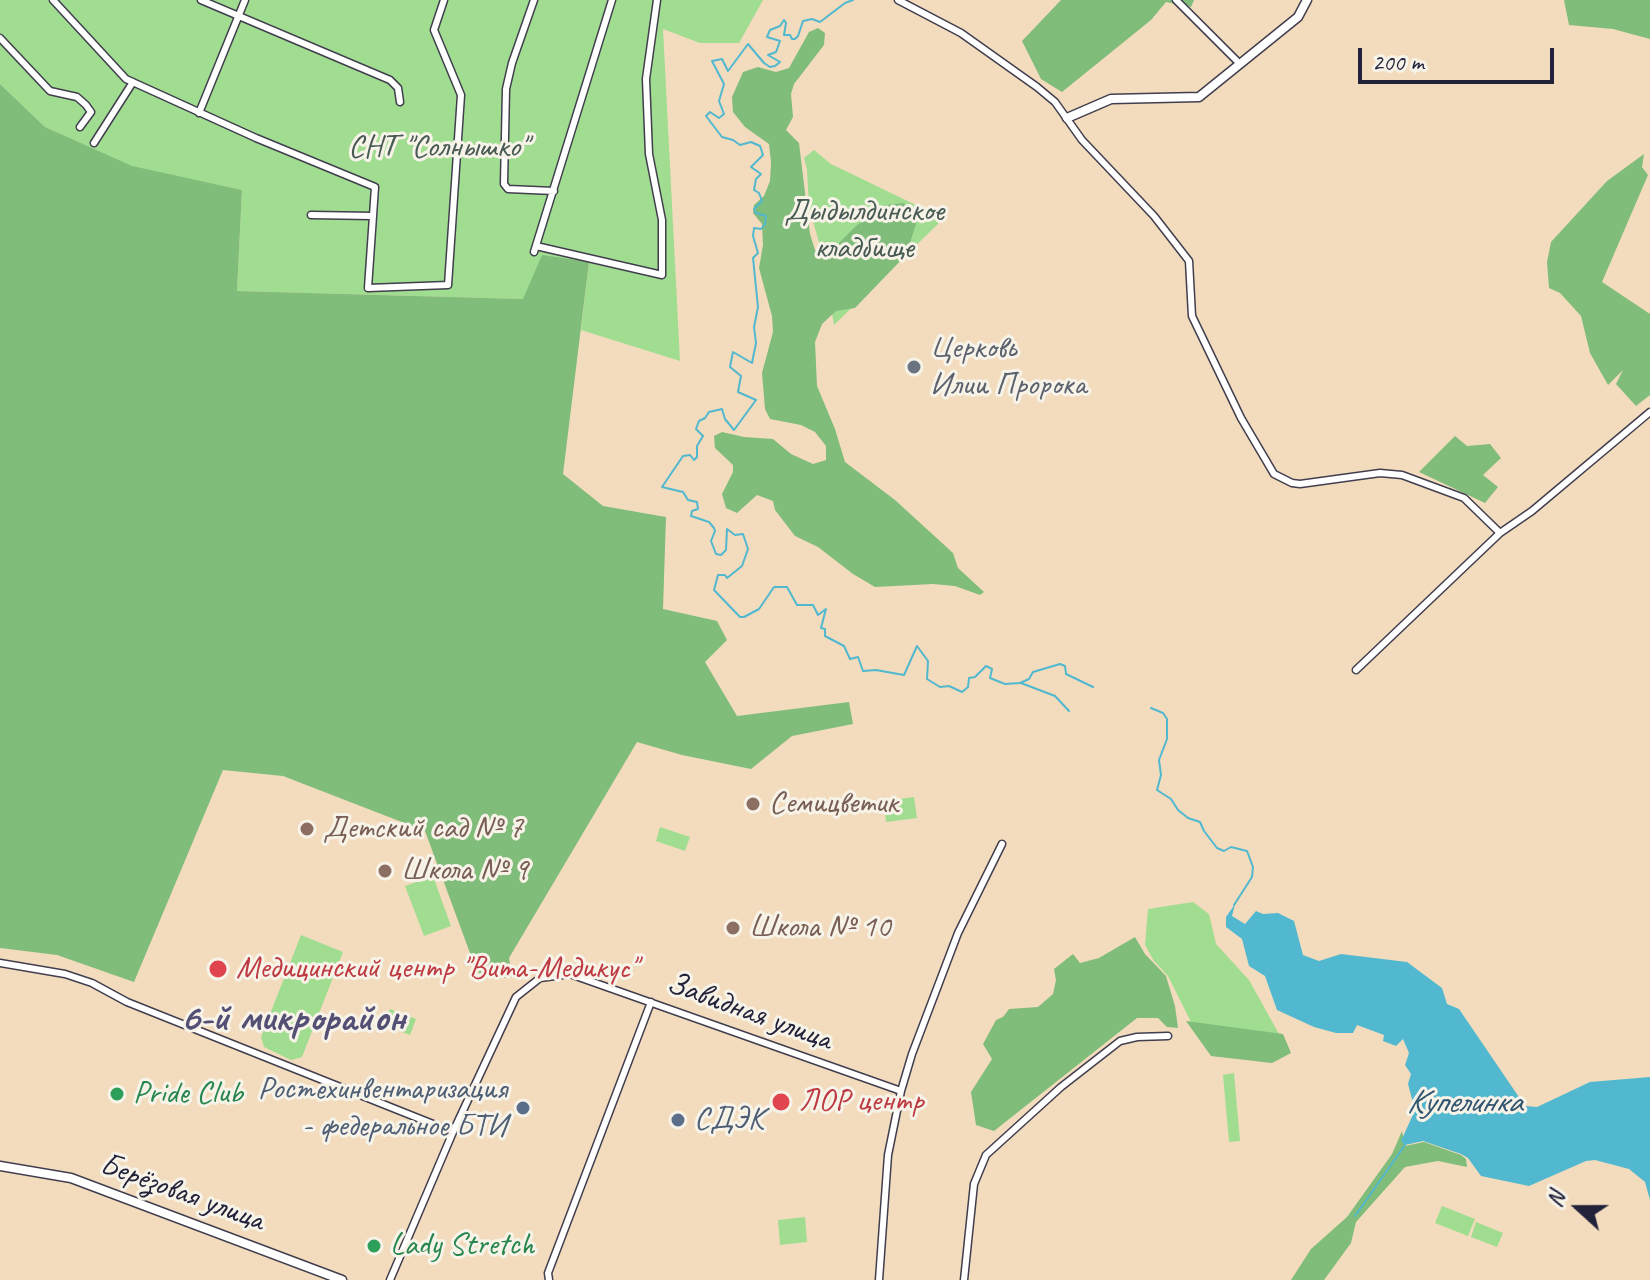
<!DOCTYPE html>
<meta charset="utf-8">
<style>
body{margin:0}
#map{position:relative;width:1650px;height:1280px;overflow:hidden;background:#f2dcbd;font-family:Caveat,sans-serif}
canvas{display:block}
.north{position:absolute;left:1538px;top:1168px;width:80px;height:80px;-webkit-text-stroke:6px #f7f3e8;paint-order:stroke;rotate:291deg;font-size:22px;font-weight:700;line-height:32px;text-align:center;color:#22223b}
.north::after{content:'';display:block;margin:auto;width:28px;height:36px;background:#22223b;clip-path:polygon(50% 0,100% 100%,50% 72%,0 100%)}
.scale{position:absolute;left:1358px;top:48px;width:196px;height:36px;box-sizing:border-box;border:4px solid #22223b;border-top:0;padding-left:10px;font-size:24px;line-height:28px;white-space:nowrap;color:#22223b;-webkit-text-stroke:6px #f7f3e8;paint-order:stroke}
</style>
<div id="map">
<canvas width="1650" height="1280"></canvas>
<div class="north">N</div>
<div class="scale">200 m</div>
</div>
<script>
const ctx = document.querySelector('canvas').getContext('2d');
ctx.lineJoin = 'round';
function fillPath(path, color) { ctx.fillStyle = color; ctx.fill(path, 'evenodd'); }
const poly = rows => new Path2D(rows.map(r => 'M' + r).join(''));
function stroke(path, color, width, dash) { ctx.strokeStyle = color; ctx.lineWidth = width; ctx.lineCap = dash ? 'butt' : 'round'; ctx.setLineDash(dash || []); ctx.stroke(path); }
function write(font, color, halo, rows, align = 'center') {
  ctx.font = font + ' Caveat,sans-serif'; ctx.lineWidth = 6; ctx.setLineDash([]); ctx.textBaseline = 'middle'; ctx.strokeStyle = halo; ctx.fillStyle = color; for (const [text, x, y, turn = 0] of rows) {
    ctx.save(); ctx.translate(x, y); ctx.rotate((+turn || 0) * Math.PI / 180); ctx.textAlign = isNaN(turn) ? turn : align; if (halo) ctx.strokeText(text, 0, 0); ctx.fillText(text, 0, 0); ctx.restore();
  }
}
fillPath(poly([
 [0,0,763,0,739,43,700,43,663,29,680,361,581,330,589,262,523,299,237,291,242,190,132,167,45,127,0,84],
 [814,150,831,164,920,207,939,223,834,325,819,242,809,208,807,169,804,158],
 [914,797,917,818,886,822,884,801],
 [660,827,690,837,685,851,656,841],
 [433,876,451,926,424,936,405,886],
 [1193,902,1209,914,1216,944,1249,980,1289,1052,1194,1028,1168,976,1154,961,1145,945,1148,909],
 [301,935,343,952,302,1057,291,1060,264,1047,261,1037],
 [390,1009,416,1019,410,1035,384,1025],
 [1234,1073,1240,1141,1229,1142,1223,1075],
 [1442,1206,1475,1219,1468,1236,1435,1223],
 [805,1217,807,1242,780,1245,778,1220],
 [1476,1222,1503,1233,1497,1247,1471,1237]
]), '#a1dd90');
fillPath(poly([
 [1061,0,1194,0,1191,7,1166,2,1151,20,1062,92,1041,79,1022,41],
 [1564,0,1650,0,1650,39,1613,29,1569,25],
 [818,28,825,33,824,45,794,84,791,94,793,117,786,130,799,143,810,234,815,250,822,255,833,249,856,226,886,205,903,203,916,211,918,218,906,255,855,308,836,311,822,324,815,342,817,386,835,429,845,462,895,500,953,553,958,568,984,592,980,595,955,586,933,584,875,587,853,574,818,547,795,536,775,510,773,501,757,495,737,513,726,508,722,494,733,472,733,465,715,448,714,436,722,432,744,437,773,439,791,454,813,464,826,460,826,446,815,432,801,425,770,419,765,409,762,373,773,332,772,316,759,268,763,245,762,224,753,213,754,205,764,196,770,181,771,162,769,144,745,127,733,112,732,97,743,72,758,67,776,72,789,68,809,32],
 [0,84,45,127,132,166,242,190,237,291,523,299,542,255,589,262,563,474,603,506,666,517,663,609,717,621,727,640,705,662,737,716,849,702,853,724,792,736,751,769,682,755,637,742,509,958,512,977,495,979,477,972,425,831,283,776,223,770,134,982,57,955,0,948],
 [1644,154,1642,167,1648,175,1602,282,1650,314,1650,395,1636,406,1616,384,1623,370,1608,385,1590,353,1581,316,1560,293,1549,288,1547,262,1551,242,1607,181],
 [1455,436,1467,446,1490,444,1501,458,1483,475,1498,487,1485,503,1419,472],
 [1135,937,1145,954,1166,976,1175,1006,1178,1028,1167,1027,1158,1018,1137,1018,994,1131,976,1125,971,1092,992,1059,983,1044,996,1020,1003,1017,1009,1009,1038,1007,1053,994,1056,980,1054,969,1073,954,1080,963,1099,958],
 [1186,1021,1283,1034,1291,1053,1272,1063,1211,1056],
 [1402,1131,1405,1146,1424,1142,1461,1155,1466,1159,1467,1167,1438,1161,1405,1167,1356,1222,1351,1243,1324,1280,1291,1280,1311,1249,1347,1217,1392,1154]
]), '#80bc7a');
fillPath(poly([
 [1235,904,1232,916,1245,924,1256,911,1263,914,1278,913,1294,921,1303,955,1319,961,1341,954,1407,962,1442,988,1447,1004,1459,1009,1525,1106,1537,1107,1590,1082,1650,1077,1650,1200,1645,1182,1629,1169,1595,1160,1586,1161,1529,1186,1481,1176,1468,1158,1461,1154,1423,1141,1405,1145,1401,1141,1415,1110,1408,1084,1411,1074,1405,1065,1409,1053,1403,1039,1396,1046,1383,1041,1384,1035,1357,1025,1353,1033,1336,1033,1314,1027,1277,1010,1265,976,1249,966,1242,939,1226,927,1226,917]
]), '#51b8cf');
stroke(poly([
 [853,0,845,3,820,22,812,19,803,21,798,36,795,39,792,39,790,35,784,35,786,23,784,20,780,26,770,30,767,37,780,41,776,52,768,55,780,62,775,66,770,67,764,63,748,44,728,71,722,59,712,61,724,84,719,101,724,114,719,118,710,112,706,116,722,137,733,140,740,145,751,142,760,146,763,155,751,167,761,174,756,179,754,190,759,193,762,201,754,209,756,213,766,216,765,224,761,229,754,228,753,236,758,253,753,258,758,307,754,327,756,343,752,363,733,352,730,367,741,376,738,392,756,400,734,430,725,419,722,409,709,412,705,418,699,421,696,429,703,436,697,446,697,457,694,460,690,455,683,456,662,487,683,492,688,500,697,502,698,509,692,511,691,516,709,522,714,528,715,531,711,541,716,554,721,555,726,550,727,529,735,535,743,534,748,549,742,566,727,578,725,575,718,575,714,590,740,617,744,617,759,609,774,587,787,587,797,605,813,605,818,615,826,609,821,628,825,629,825,636,844,646,850,659,858,657,863,671,876,670,904,675,917,646,928,661,927,679,940,687,949,686,962,692,968,687,969,678,975,677,986,666,992,669,990,678,1005,684,1020,683,1029,679,1033,672,1060,664,1065,666,1066,674,1093,687],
 [1021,683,1055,696,1069,711],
 [1151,708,1163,713,1167,719,1167,739,1159,760,1161,775,1157,790,1171,799,1178,810,1188,818,1200,822,1204,831,1217,848,1224,851,1231,847,1247,851,1253,867,1252,877,1234,905],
 [1355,1216,1405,1145]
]), '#51b8cf', 2);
const minor = poly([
 [53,0,126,79,256,138,375,187,368,288,448,285,461,95,434,30,444,0],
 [201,0,390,80,398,88,400,102],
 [534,0,512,63,506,89,504,184,508,189,554,191],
 [898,0,961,33,1037,87,1055,102,1082,140,1154,216,1189,261,1192,316,1241,418,1274,474,1292,483,1300,484,1380,473,1402,475,1464,498,1500,533],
 [1176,0,1240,64],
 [0,38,50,91,77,97,86,105,91,112,80,127],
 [199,113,245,0],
 [94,143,133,82],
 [311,215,373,216],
 [536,246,662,275,662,220,649,154,646,79,657,0],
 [534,252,612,0],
 [1356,670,1500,533,1532,511,1650,412],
 [0,963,65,974,92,983,127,1002,453,1132],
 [901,1091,912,1054,958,933,1002,844],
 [390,1280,453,1132,516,997,540,978,570,974,901,1091,888,1155,879,1280],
 [549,1280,548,1273,651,1002],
 [964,1280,974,1184,986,1155,1061,1087,1120,1041,1137,1037,1168,1036]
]);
const tertiary = poly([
 [1067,118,1111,99,1199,97,1298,17,1307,0],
 [0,1166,71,1178,342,1280]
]);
stroke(minor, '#413e4e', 9);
stroke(tertiary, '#413e4e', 11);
stroke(minor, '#fff', 6);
stroke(tertiary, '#fff', 8);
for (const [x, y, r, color] of [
 [914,367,8,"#6b7280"],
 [753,804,8,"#8d6e63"],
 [307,829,8,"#8d6e63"],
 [385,871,8,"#8d6e63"],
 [733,928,8,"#8d6e63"],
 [218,969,10,"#e0444e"],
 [117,1094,8,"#2e9e5b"],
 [781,1102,10,"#e0444e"],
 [523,1108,8,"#5c6f8a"],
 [678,1120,8,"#5c6f8a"],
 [374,1246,8,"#2e9e5b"]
]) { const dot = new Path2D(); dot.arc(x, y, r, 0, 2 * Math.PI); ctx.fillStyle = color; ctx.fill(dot); stroke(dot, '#f7f3e8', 3); }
write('32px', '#485a54', '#f7f3e8', [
 ["СНТ \"Солнышко\"",438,148],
 ["Дыдылдинское",864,212],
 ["кладбище",864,249]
]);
write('32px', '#5b616d', '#f7f3e8', [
 ["Церковь",930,349],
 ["Илии Пророка",930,386]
], 'left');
write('32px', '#785e54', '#f7f3e8', [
 ["Семицветик",769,804],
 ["Детский сад № 7",323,829],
 ["Школа № 9",401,871],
 ["Школа № 10",749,928]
], 'left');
write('32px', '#be3a42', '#f7f3e8', [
 ["Медицинский центр \"Вита-Медикус\"",236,969],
 ["ЛОР центр",799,1102]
], 'left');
write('32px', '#22223b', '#f7f3e8', [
 ["Завидная улица",749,1012,20],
 ["Берёзовая улица",182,1193,20]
]);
write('32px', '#4e5e75', '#f7f3e8', [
 ["Ростехинвентаризация",507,1090],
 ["- федеральное БТИ",507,1127],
 ["СДЭК",694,1120,"left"]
], 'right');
write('32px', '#27864d', '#f7f3e8', [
 ["Pride Club",133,1094],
 ["Lady Stretch",390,1246]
], 'left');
write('italic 34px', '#32566f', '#f7f3e8', [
 ["Купелинка",1464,1103]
]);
write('bold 40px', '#545075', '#f7f3e8', [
 ["6-й микрорайон",293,1020]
]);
</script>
